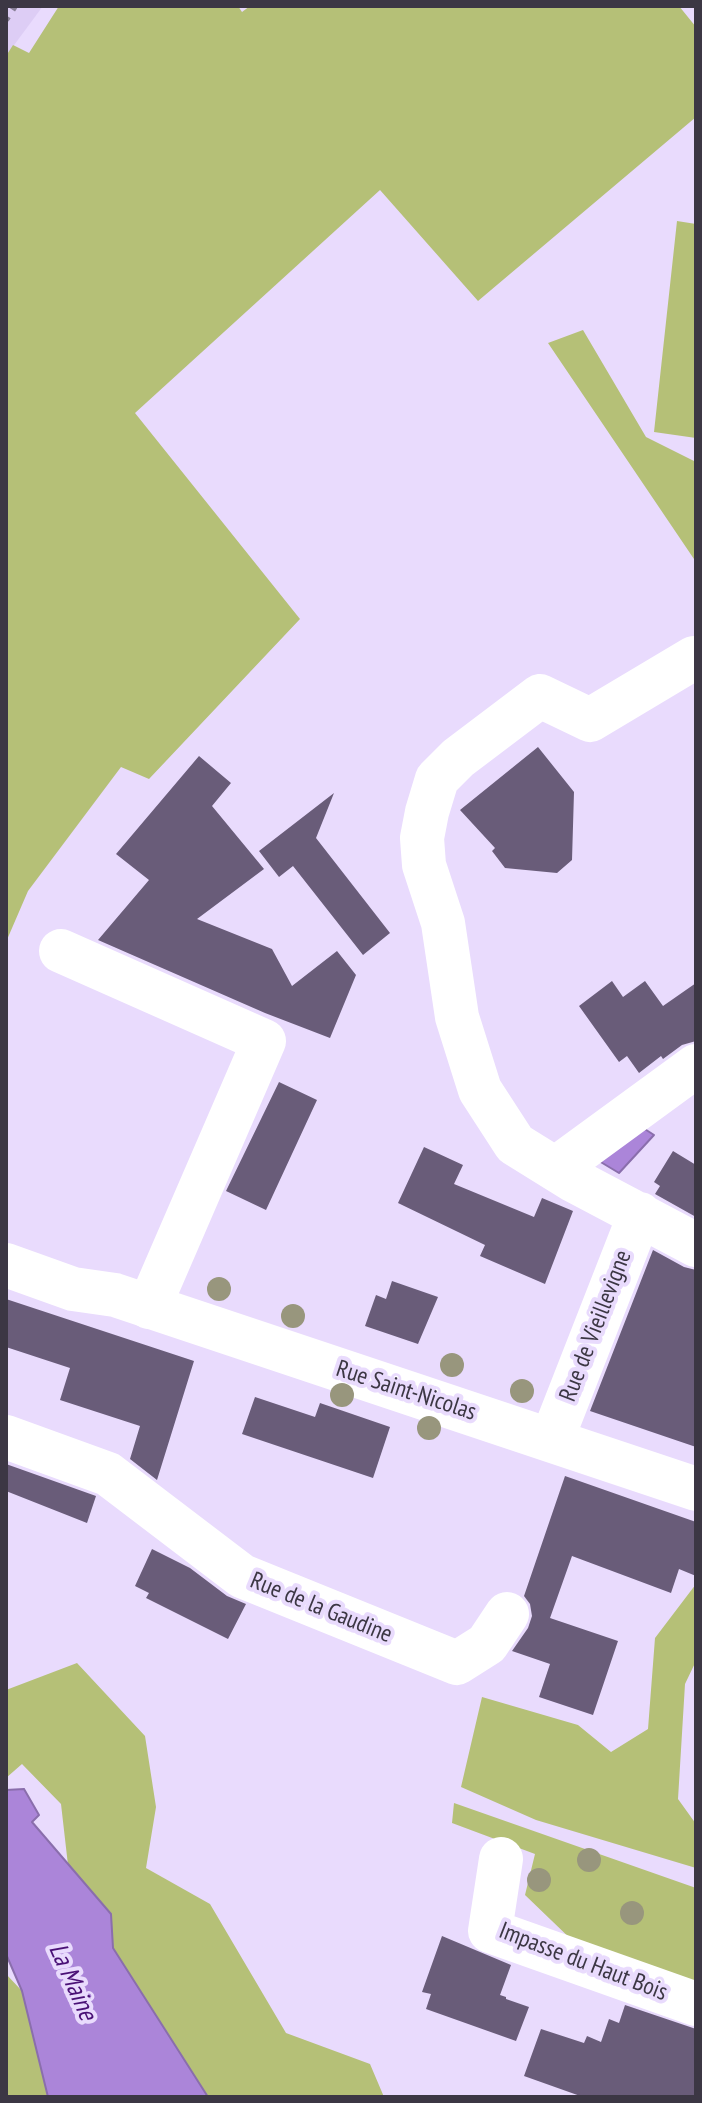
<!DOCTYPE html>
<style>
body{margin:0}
#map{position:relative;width:702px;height:2103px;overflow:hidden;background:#e9dbfd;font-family:"PT Sans Narrow",sans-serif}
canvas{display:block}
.frame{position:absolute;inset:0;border:8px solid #3c3744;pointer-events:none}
</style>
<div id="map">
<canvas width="702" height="2103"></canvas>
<div class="frame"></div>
</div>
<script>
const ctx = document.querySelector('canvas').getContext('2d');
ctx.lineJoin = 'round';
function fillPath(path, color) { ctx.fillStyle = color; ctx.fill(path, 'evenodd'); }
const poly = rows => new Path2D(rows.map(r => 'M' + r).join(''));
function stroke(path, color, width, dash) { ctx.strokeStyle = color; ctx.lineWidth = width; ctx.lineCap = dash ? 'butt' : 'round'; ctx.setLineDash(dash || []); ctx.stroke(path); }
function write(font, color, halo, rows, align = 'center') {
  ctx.font = font + ' "PT Sans Narrow",sans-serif'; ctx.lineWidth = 8; ctx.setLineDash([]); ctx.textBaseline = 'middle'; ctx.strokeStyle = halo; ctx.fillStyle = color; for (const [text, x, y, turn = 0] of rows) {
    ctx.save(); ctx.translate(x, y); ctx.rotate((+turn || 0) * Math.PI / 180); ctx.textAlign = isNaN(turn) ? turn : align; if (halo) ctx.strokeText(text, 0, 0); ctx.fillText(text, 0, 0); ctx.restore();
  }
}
fillPath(poly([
 [6,6,43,6,6,56]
]), '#ddcdf5');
fillPath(poly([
 [59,6,238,6,242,12,250,6,679,6,696,27,696,117,478,301,380,190,135,413,300,619,149,779,121,767,28,891,6,942,6,56,13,45,29,53],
 [677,221,696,224,696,438,654,432],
 [583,330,646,437,696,462,696,562,548,343],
 [696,1584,696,1661,685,1684,678,1799,696,1824,696,1868,536,1820,461,1787,482,1697,578,1725,611,1752,648,1729,655,1638],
 [77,1663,145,1736,156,1807,146,1868,210,1904,286,2033,370,2064,384,2097,179,2097,72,1900,61,1804,22,1764,6,1778,6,1690],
 [454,1803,696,1888,696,1986,578,1946,525,1895,535,1854,452,1823],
 [6,1974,22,1991,48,2097,6,2097]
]), '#b5c077');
const water = poly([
 [637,1124,654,1135,619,1173,594,1158,637,1124],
 [24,1789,39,1815,32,1822,111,1914,113,1948,208,2097,48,2097,22,1991,6,1954,6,1790,24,1789]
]);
fillPath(water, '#ab85d9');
stroke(water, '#8a6eac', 2);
fillPath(poly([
 [538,747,574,792,572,860,557,873,505,868,492,851,495,848,460,810],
 [199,756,231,783,212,806,264,869,197,919,272,949,292,986,337,951,356,975,330,1038,265,1013,98,940,149,880,116,854],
 [334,793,316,838,390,933,363,955,293,866,279,877,259,851],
 [612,981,623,997,645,981,663,1006,696,983,696,1041,682,1045,663,1059,661,1056,639,1073,627,1056,619,1062,579,1006],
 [279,1082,317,1100,266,1210,226,1191],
 [424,1147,463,1165,454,1184,534,1217,542,1198,573,1211,545,1284,480,1256,485,1245,398,1203],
 [673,1151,696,1165,696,1217,655,1194,660,1186,654,1182],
 [653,1250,684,1267,696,1270,696,1447,590,1411],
 [392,1281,438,1297,418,1344,365,1326,376,1295,386,1299],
 [6,1299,194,1361,157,1480,130,1459,140,1426,60,1400,70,1368,6,1347],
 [255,1397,315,1417,320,1403,390,1427,373,1478,242,1434],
 [6,1464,96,1496,87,1523,6,1491],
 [565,1476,696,1522,696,1576,679,1569,671,1593,572,1556,550,1618,618,1641,593,1715,539,1697,550,1664,512,1651,528,1628,532,1616,530,1604,524,1596],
 [152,1549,190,1568,227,1596,246,1604,228,1639,146,1598,149,1593,135,1586],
 [442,1936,511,1965,500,1995,506,1997,506,1999,529,2007,516,2041,426,2009,431,1994,422,1992],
 [625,2005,696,2029,696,2097,583,2097,524,2076,541,2029,584,2043,587,2036,601,2042,609,2019,619,2023]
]), '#695c79');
stroke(poly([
 [694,658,590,720,540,696,458,758,437,779,427,812,422,838,424,865,443,923,457,1017,480,1090,515,1144,573,1180,696,1245],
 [61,951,264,1041,149,1307],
 [555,1169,696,1066],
 [6,1437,108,1474,242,1576,457,1663,487,1644,507,1614],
 [552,1439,640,1214],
 [501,1859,490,1931,696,2004]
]), '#fff', 44);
stroke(poly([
 [6,1265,73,1289,115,1295,696,1489]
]), '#fff', 44);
stroke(poly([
 [6,20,15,6]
]), '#887f96', 6, [4, 8]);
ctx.fillStyle = '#98967d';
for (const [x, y] of [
 [219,1289],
 [293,1316],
 [452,1365],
 [522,1391],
 [342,1395],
 [429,1428],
 [589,1860],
 [539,1880],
 [632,1913]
]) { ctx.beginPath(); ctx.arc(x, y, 12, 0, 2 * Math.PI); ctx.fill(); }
write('24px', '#3c3744', '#e9dbfd', [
 ["Rue de Vieillevigne",596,1326,-69],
 ["Rue Saint-Nicolas",406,1391,18],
 ["Rue de la Gaudine",321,1608,22],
 ["Impasse du Haut Bois",583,1962,21]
]);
write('italic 26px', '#4a1176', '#e9dbfd', [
 ["La Maine",72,1982,66]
]);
</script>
